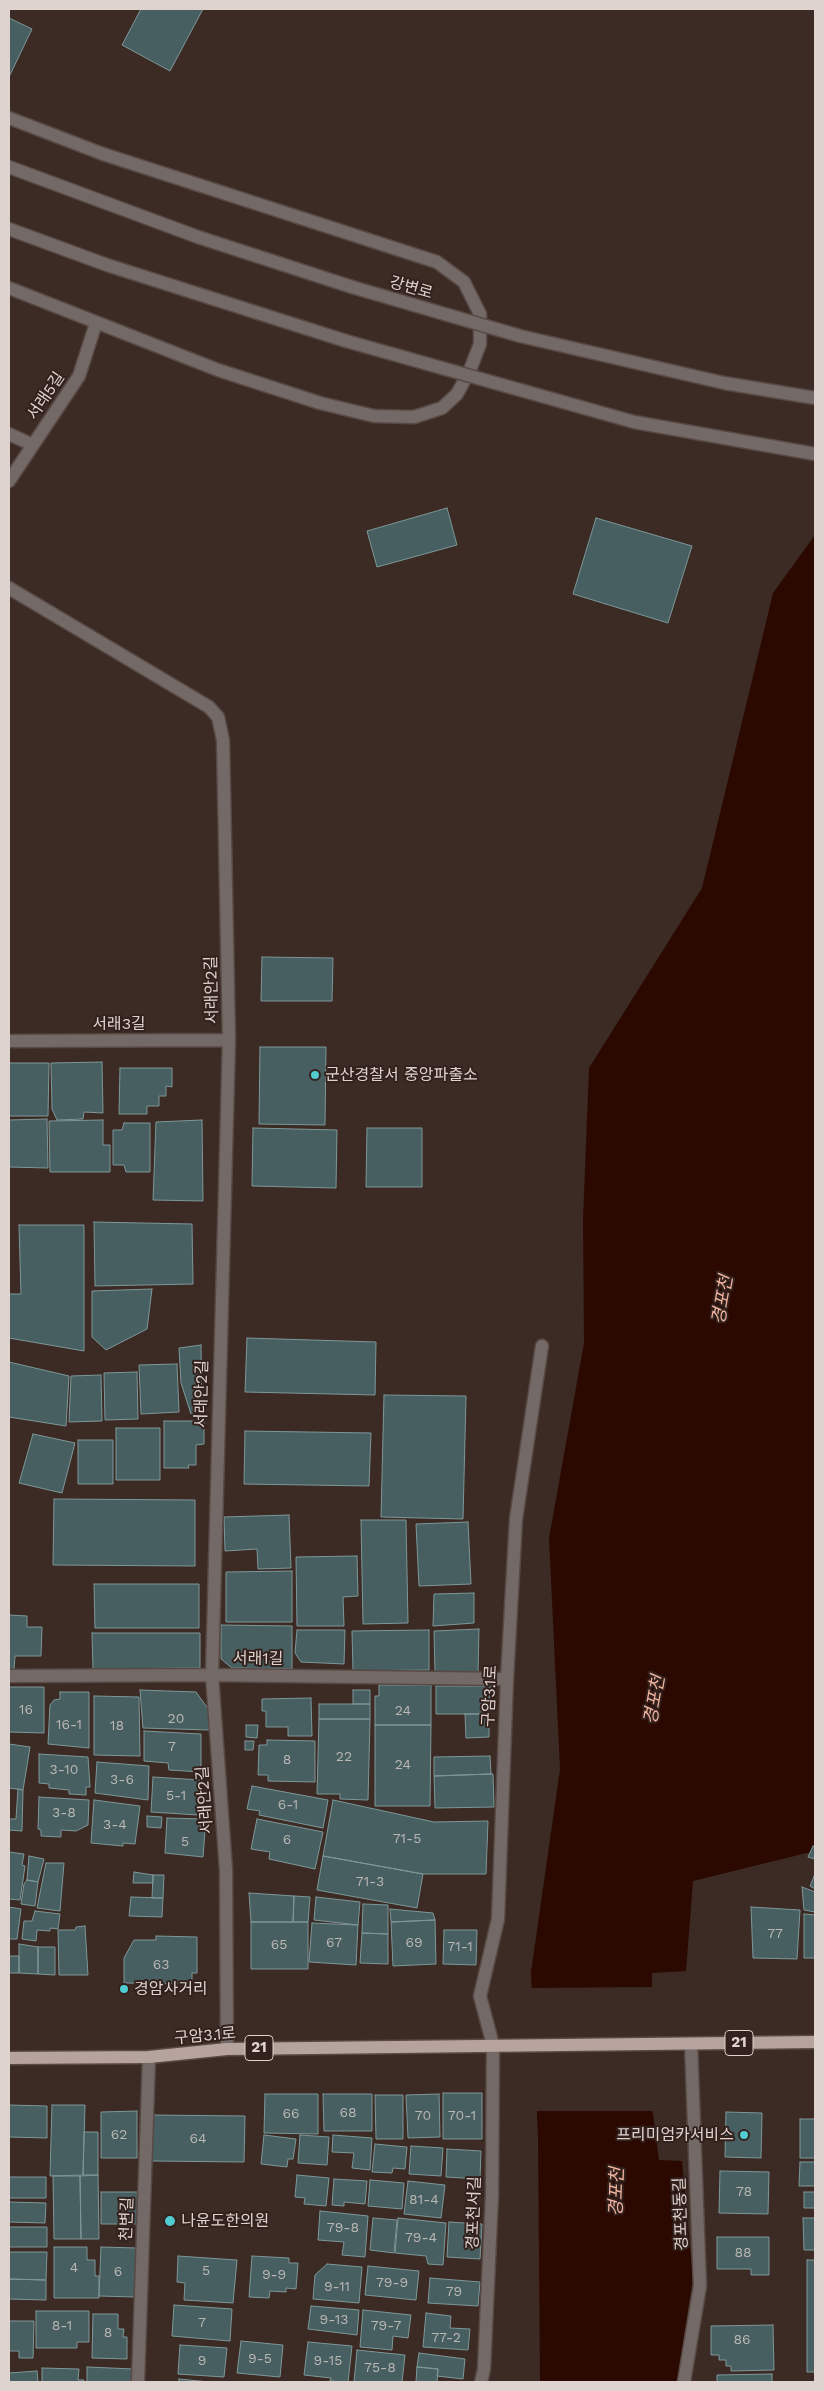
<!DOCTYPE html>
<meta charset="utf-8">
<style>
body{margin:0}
#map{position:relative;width:824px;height:2391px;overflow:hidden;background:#3c2b25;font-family:"Work Sans",sans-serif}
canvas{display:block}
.frame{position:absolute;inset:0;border:10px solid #dfd3cf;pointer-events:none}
</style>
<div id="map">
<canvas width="824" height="2391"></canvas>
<div class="frame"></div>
</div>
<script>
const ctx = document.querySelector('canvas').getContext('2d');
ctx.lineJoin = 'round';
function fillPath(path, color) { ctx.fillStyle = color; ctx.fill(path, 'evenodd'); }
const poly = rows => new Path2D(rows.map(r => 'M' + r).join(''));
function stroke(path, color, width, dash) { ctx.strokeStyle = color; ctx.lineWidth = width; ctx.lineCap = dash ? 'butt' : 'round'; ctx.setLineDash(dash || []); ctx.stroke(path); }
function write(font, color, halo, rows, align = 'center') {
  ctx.font = font + ' "Work Sans","Noto Sans KR",sans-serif'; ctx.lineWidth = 4; ctx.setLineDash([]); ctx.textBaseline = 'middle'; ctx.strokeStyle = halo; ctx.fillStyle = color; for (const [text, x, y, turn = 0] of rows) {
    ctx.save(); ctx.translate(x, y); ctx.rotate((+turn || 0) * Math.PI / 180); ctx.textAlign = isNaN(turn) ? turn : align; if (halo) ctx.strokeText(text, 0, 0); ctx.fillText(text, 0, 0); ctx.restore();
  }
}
fillPath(poly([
 [815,535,815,1851,693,1881,686,1971,652,1973,652,2107,659,2160,682,2161,693,2279,677,2382,540,2382,538,2138,531,1972,560,1769,549,1538,584,1343,583,1219,589,1068,702,888,773,593]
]), '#2b0901');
fillPath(poly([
 [655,1987,655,2111,533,2111,529,1988]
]), '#3c2b25');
const building = poly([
 [141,9,203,9,170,71,122,45,141,9],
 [9,18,32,29,9,77,9,18],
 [447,508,457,545,377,567,367,531,447,508],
 [596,518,692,546,668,623,573,594,596,518],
 [262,957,333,958,332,1001,261,1001,262,957],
 [260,1047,326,1047,325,1125,259,1124,260,1047],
 [102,1062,103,1113,84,1112,83,1119,57,1120,52,1109,51,1063,102,1062],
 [9,1063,49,1063,48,1116,9,1116,9,1063],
 [120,1068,172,1068,172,1087,166,1086,166,1096,159,1096,159,1106,147,1106,147,1114,119,1114,120,1068],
 [47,1119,48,1168,9,1167,9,1120,47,1119],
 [103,1120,103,1145,110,1145,110,1172,50,1172,49,1121,103,1120],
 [202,1120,203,1201,153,1200,156,1122,202,1120],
 [124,1123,150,1123,150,1172,126,1172,124,1165,113,1165,113,1130,122,1130,124,1123],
 [253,1128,337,1130,336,1188,252,1186,253,1128],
 [367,1128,422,1128,422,1187,366,1187,367,1128],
 [94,1222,192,1224,193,1284,95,1286,94,1222],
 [19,1225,84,1225,84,1351,9,1338,9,1294,21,1294,19,1225],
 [152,1289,147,1329,106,1350,92,1337,92,1291,152,1289],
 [247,1338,376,1342,375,1395,245,1392,247,1338],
 [201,1345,202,1412,191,1414,181,1383,179,1348,201,1345],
 [9,1362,69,1376,66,1426,9,1417,9,1362],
 [177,1364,179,1412,141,1414,139,1365,177,1364],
 [137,1372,138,1419,105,1420,104,1373,137,1372],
 [101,1375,102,1421,69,1422,71,1376,101,1375],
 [384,1395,466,1396,463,1519,381,1517,384,1395],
 [164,1421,204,1421,204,1444,196,1445,196,1465,188,1465,189,1468,164,1468,164,1421],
 [116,1428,160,1428,160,1480,116,1480,116,1428],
 [245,1431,371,1433,369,1486,244,1484,245,1431],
 [33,1434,75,1443,62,1493,19,1483,33,1434],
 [78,1440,113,1440,113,1484,78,1484,78,1440],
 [54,1499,195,1500,195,1566,53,1565,54,1499],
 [289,1515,291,1568,258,1569,257,1549,225,1551,224,1517,289,1515],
 [361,1520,406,1520,408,1623,363,1624,361,1520],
 [468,1522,471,1584,419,1586,416,1524,468,1522],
 [357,1556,358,1596,343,1597,344,1626,297,1626,296,1557,357,1556],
 [292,1571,292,1622,226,1622,226,1572,292,1571],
 [94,1584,199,1584,199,1628,95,1628,94,1584],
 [474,1593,474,1623,433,1626,434,1594,474,1593],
 [9,1615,27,1616,27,1627,42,1627,41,1656,15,1656,14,1670,9,1670,9,1615],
 [221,1625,292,1626,292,1669,232,1668,221,1659,221,1625],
 [479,1629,478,1673,435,1672,434,1631,479,1629],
 [297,1630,345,1630,344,1664,301,1662,295,1653,297,1630],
 [429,1630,429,1670,353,1671,352,1631,429,1630],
 [92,1633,200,1633,200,1668,93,1669,92,1633],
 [379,1685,431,1685,431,1725,375,1725,375,1696,379,1696,379,1685],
 [436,1686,490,1686,489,1714,436,1714,436,1686],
 [9,1687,44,1687,44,1733,9,1732,9,1687],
 [140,1690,196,1692,209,1710,209,1730,143,1728,140,1690],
 [353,1690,370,1690,370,1704,353,1704,353,1690],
 [60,1692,89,1692,89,1748,48,1744,50,1705,54,1700,60,1699,60,1692],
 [94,1696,139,1697,140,1756,94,1755,94,1696],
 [311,1698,312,1736,288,1736,288,1727,266,1727,266,1711,262,1711,262,1699,311,1698],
 [319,1704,370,1704,370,1719,319,1719,319,1704],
 [465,1714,489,1714,489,1737,466,1738,465,1714],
 [319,1719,370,1719,368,1800,340,1799,340,1794,317,1794,319,1719],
 [246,1725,258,1725,257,1738,246,1737,246,1725],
 [375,1725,431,1725,430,1806,375,1806,375,1725],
 [144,1731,201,1734,201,1772,169,1770,168,1763,144,1761,144,1731],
 [267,1740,315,1741,315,1782,268,1781,268,1775,258,1775,259,1745,267,1745,267,1740],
 [245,1741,254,1741,253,1750,245,1750,245,1741],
 [9,1744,30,1747,23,1790,9,1788,9,1792,9,1744],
 [39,1754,88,1757,90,1787,86,1787,86,1795,69,1794,69,1790,49,1788,49,1784,39,1783,39,1754],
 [490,1756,491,1774,434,1776,434,1757,490,1756],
 [97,1762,149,1766,148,1800,95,1793,97,1762],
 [491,1774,493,1774,494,1807,435,1808,434,1776,491,1774],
 [153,1777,200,1780,198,1815,151,1812,153,1777],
 [252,1786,328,1800,323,1828,259,1815,260,1811,247,1809,252,1786],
 [18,1789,23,1790,22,1831,9,1830,9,1819,16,1819,18,1789],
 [39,1797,89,1800,88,1825,76,1831,61,1830,61,1837,41,1836,41,1830,38,1829,39,1797],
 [94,1800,140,1806,135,1844,123,1843,123,1846,91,1843,94,1800],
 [333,1800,434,1822,488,1821,486,1874,423,1874,323,1856,333,1800],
 [147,1816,162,1817,161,1828,147,1827,147,1816],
 [167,1818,202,1819,200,1830,205,1831,203,1857,165,1853,167,1818],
 [257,1819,323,1832,315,1869,269,1859,270,1852,251,1849,257,1819],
 [813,1846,815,1847,815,1859,808,1857,813,1846],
 [9,1852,24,1854,22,1865,25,1866,20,1900,9,1899,9,1852],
 [29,1856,44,1859,38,1882,27,1880,29,1856],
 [323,1856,423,1874,417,1908,317,1890,323,1856],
 [46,1863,64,1863,60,1911,37,1908,46,1863],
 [134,1872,153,1875,153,1883,133,1883,134,1872],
 [815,1874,815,1889,810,1886,815,1874],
 [153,1875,164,1875,163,1898,152,1898,153,1875],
 [27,1880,38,1882,35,1906,21,1904,24,1884,27,1880],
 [802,1887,815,1892,815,1912,804,1910,802,1887],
 [249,1893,294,1896,293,1922,251,1922,249,1893],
 [294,1896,310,1897,308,1922,293,1922,294,1896],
 [131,1897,163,1898,162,1917,129,1916,131,1897],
 [316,1897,360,1902,358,1925,314,1920,316,1897],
 [363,1904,388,1905,388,1934,362,1933,363,1904],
 [9,1907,21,1909,17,1939,9,1939,9,1907],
 [751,1907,800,1910,797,1959,753,1958,751,1907],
 [390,1909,433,1913,435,1920,391,1922,390,1909],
 [35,1911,60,1914,58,1929,50,1928,50,1931,37,1930,36,1941,22,1939,24,1921,32,1921,35,1911],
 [804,1914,815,1915,815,1958,804,1958,804,1914],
 [435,1920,436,1964,393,1966,391,1922,435,1920],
 [251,1922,308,1922,308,1969,251,1969,251,1922],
 [312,1923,358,1925,356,1965,309,1962,312,1923],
 [85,1926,88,1975,59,1975,58,1930,75,1930,76,1927,85,1926],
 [444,1930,477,1930,476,1965,443,1964,444,1930],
 [362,1933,388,1934,388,1964,360,1963,362,1933],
 [156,1936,197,1937,197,1973,192,1973,192,1984,124,1983,124,1958,134,1940,156,1940,156,1936],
 [19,1944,38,1947,38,1974,19,1973,19,1944],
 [38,1947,55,1947,55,1975,38,1974,38,1947],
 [9,1956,19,1956,19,1973,9,1973,9,1956],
 [443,2093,482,2093,482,2139,443,2139,443,2093],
 [265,2094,318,2094,318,2134,264,2133,265,2094],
 [323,2094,372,2094,372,2131,324,2131,323,2094],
 [439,2094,440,2137,408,2138,406,2095,439,2094],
 [375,2095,403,2095,403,2139,376,2139,375,2095],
 [9,2105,47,2106,47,2138,9,2137,9,2105],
 [52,2105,85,2105,83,2175,50,2176,52,2105],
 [137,2111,137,2158,101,2158,101,2112,137,2111],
 [726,2112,762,2113,761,2158,725,2157,726,2112],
 [152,2115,245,2116,244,2162,152,2161,152,2115],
 [800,2119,815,2119,815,2158,800,2158,800,2119],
 [84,2132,98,2132,98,2175,83,2175,84,2132],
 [264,2135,296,2139,293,2159,288,2159,287,2167,261,2164,264,2135],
 [300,2135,329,2137,327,2165,298,2163,300,2135],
 [333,2135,372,2138,370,2170,352,2168,354,2153,332,2152,333,2135],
 [375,2144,407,2147,405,2169,393,2168,392,2173,372,2172,375,2144],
 [411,2146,443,2148,441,2176,409,2174,411,2146],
 [447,2149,481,2151,480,2179,446,2177,447,2149],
 [800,2162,815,2162,815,2186,799,2186,800,2162],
 [720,2171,769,2172,768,2214,719,2213,720,2171],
 [98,2175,99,2239,81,2239,80,2176,98,2175],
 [297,2175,329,2178,326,2206,304,2204,305,2198,295,2197,297,2175],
 [53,2176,80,2176,81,2239,54,2239,53,2176],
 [9,2177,46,2177,46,2198,9,2198,9,2177],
 [334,2179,367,2181,365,2204,344,2202,344,2206,332,2205,334,2179],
 [370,2180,404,2183,402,2209,368,2206,370,2180],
 [408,2181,445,2185,441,2218,404,2214,408,2181],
 [101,2192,141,2192,141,2224,101,2224,101,2192],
 [804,2192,815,2192,815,2208,804,2208,804,2192],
 [9,2202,46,2203,45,2223,9,2222,9,2202],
 [320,2211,368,2216,365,2257,342,2255,344,2242,318,2240,320,2211],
 [373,2218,397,2220,394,2253,370,2250,373,2218],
 [398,2218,446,2223,443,2265,428,2264,426,2256,395,2253,398,2218],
 [803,2218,815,2218,815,2250,804,2250,803,2218],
 [449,2222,482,2224,480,2259,447,2257,449,2222],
 [9,2227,47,2227,47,2247,9,2247,9,2227],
 [717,2237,769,2237,769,2275,751,2275,751,2269,717,2269,717,2237],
 [54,2247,87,2247,87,2260,95,2260,95,2276,99,2276,99,2298,54,2298,54,2247],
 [101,2247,137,2248,135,2297,99,2296,101,2247],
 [9,2252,47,2252,46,2280,9,2279,9,2252],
 [178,2256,237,2260,233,2303,184,2300,185,2283,177,2282,178,2256],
 [252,2256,289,2258,289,2263,298,2263,296,2289,286,2288,286,2292,270,2291,269,2298,249,2297,252,2256],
 [807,2260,815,2260,815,2372,807,2372,807,2260],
 [327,2264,362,2267,359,2303,313,2299,315,2275,327,2264],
 [368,2266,419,2271,416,2300,365,2295,368,2266],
 [430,2278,480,2282,478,2306,428,2303,430,2278],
 [9,2279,46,2280,46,2300,9,2299,9,2279],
 [174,2305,232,2309,230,2341,172,2336,174,2305],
 [311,2306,359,2310,357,2335,308,2329,311,2306],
 [363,2310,411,2315,408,2338,393,2336,392,2350,360,2347,363,2310],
 [36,2311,89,2311,89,2342,77,2342,77,2348,36,2348,36,2311],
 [426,2313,451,2316,450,2328,470,2329,468,2350,423,2347,426,2313],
 [93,2314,118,2314,118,2329,124,2329,123,2337,127,2337,127,2359,92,2358,93,2314],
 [9,2321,34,2321,33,2358,19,2358,19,2351,9,2351,9,2321],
 [773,2325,774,2370,731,2371,731,2366,726,2366,726,2360,719,2360,719,2355,711,2355,711,2326,773,2325],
 [241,2341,283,2345,280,2377,237,2373,241,2341],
 [308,2342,352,2346,348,2382,330,2381,331,2378,304,2375,308,2342],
 [180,2345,227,2348,224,2377,178,2374,180,2345],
 [357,2350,405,2355,402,2382,354,2382,357,2350],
 [419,2353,465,2359,463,2379,437,2376,438,2369,417,2367,419,2353],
 [87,2367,134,2369,134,2382,87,2382,87,2367],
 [417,2367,438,2369,437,2382,416,2382,417,2367],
 [42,2368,79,2369,78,2380,84,2380,84,2382,42,2382,42,2368],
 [37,2371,38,2382,9,2382,9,2373,37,2371],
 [772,2374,772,2382,717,2382,717,2375,772,2374],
 [179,2379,209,2382,179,2382,179,2379]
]);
fillPath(building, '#475f60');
stroke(building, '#7e9798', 1);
const minor = poly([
 [9,118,103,154,437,262,464,282,480,314,480,344,470,370,457,394,442,408,414,417,374,416,320,403,218,370,9,288],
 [9,167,198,237,352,287],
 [9,229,107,265,346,341],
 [9,434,33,445],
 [9,481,79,376,96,323],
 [9,588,209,707,218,717,223,740,229,1040,212,1675,226,1870,227,2049],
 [9,1041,229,1040],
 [9,1676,212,1675,507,1679],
 [138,2382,149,2057],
 [481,2382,484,2369,492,2195,493,2045,480,1996,498,1919,507,1679,516,1519,542,1346],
 [684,2382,700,2286,691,2044]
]);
const major = poly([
 [9,2058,149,2057,227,2049,815,2042]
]);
stroke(minor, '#594944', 15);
stroke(major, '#594944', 15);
stroke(minor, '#736a67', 12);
stroke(major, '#b6a39d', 12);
const minorBridge = poly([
 [352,287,520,336,724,383,815,398],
 [346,341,634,422,815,454]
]);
stroke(minorBridge, '#594944', 15, []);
stroke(minorBridge, '#736a67', 12);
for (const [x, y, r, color] of [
 [315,1075,5,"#51ccd2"],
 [124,1989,5,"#51ccd2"],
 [744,2135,5,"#51ccd2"],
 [170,2221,6,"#51ccd2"]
]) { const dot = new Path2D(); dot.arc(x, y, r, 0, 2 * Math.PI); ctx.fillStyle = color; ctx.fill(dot); stroke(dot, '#32211c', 2); }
write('14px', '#b9b6b3', null, [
 ["16",26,1710],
 ["24",403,1711],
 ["20",176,1719],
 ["16-1",69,1725],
 ["18",117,1726],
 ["7",172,1747],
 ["22",344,1757],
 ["8",287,1760],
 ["24",403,1765],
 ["3-10",64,1770],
 ["3-6",122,1780],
 ["5-1",176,1796],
 ["6-1",288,1805],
 ["3-8",64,1813],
 ["3-4",115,1825],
 ["71-5",407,1839],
 ["6",287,1840],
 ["5",185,1842],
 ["71-3",370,1882],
 ["77",775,1934],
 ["67",334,1943],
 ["69",414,1943],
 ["65",279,1945],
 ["71-1",460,1947],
 ["63",161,1965],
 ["68",348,2113],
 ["66",291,2114],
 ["70",423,2116],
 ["70-1",462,2116],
 ["62",119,2135],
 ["64",198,2139],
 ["78",744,2192],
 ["81-4",424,2200],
 ["79-8",343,2228],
 ["79-4",421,2238],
 ["88",743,2253],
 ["4",74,2268],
 ["5",206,2271],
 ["6",118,2272],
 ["9-9",274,2275],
 ["79-9",392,2283],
 ["9-11",337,2287],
 ["79",454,2292],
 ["9-13",334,2320],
 ["7",202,2323],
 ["8-1",62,2326],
 ["79-7",386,2326],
 ["8",108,2333],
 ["77-2",446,2338],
 ["86",742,2340],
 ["9-5",260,2359],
 ["9",202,2361],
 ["9-15",328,2361],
 ["75-8",380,2368]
]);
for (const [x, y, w] of [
 [739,2043,28],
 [259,2048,28]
]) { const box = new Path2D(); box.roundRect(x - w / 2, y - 12.5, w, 25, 4); ctx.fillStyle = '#32211c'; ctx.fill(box); stroke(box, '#dfd3cf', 1); }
write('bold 15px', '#dfd3cf', null, [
 ["21",739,2043],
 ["21",259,2048]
]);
write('16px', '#dfd3cf', '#32211c', [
 ["강변로",411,288,16],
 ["서래5길",46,396,-56],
 ["서래안2길",212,990,-91],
 ["서래3길",119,1024],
 ["서래안2길",202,1394,-89],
 ["서래1길",258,1659,1],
 ["구암3.1로",490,1696,-87],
 ["서래안2길",205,1800,-94],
 ["구암3.1로",205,2036,-5],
 ["경포천서길",474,2213,-88],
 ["경포천동길",681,2214,-92],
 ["천변길",127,2219,-88]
]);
write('16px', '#dfd3cf', '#32211c', [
 ["군산경찰서 중앙파출소",325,1075],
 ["경암사거리",134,1989],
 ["프리미엄카서비스",734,2135,"right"],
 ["나윤도한의원",181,2221]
], 'left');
write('italic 18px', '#f3b5a1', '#32211c', [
 ["경포천",723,1300,-80],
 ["경포천",655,1700,-80],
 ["경포천",617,2192,-88]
]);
</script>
